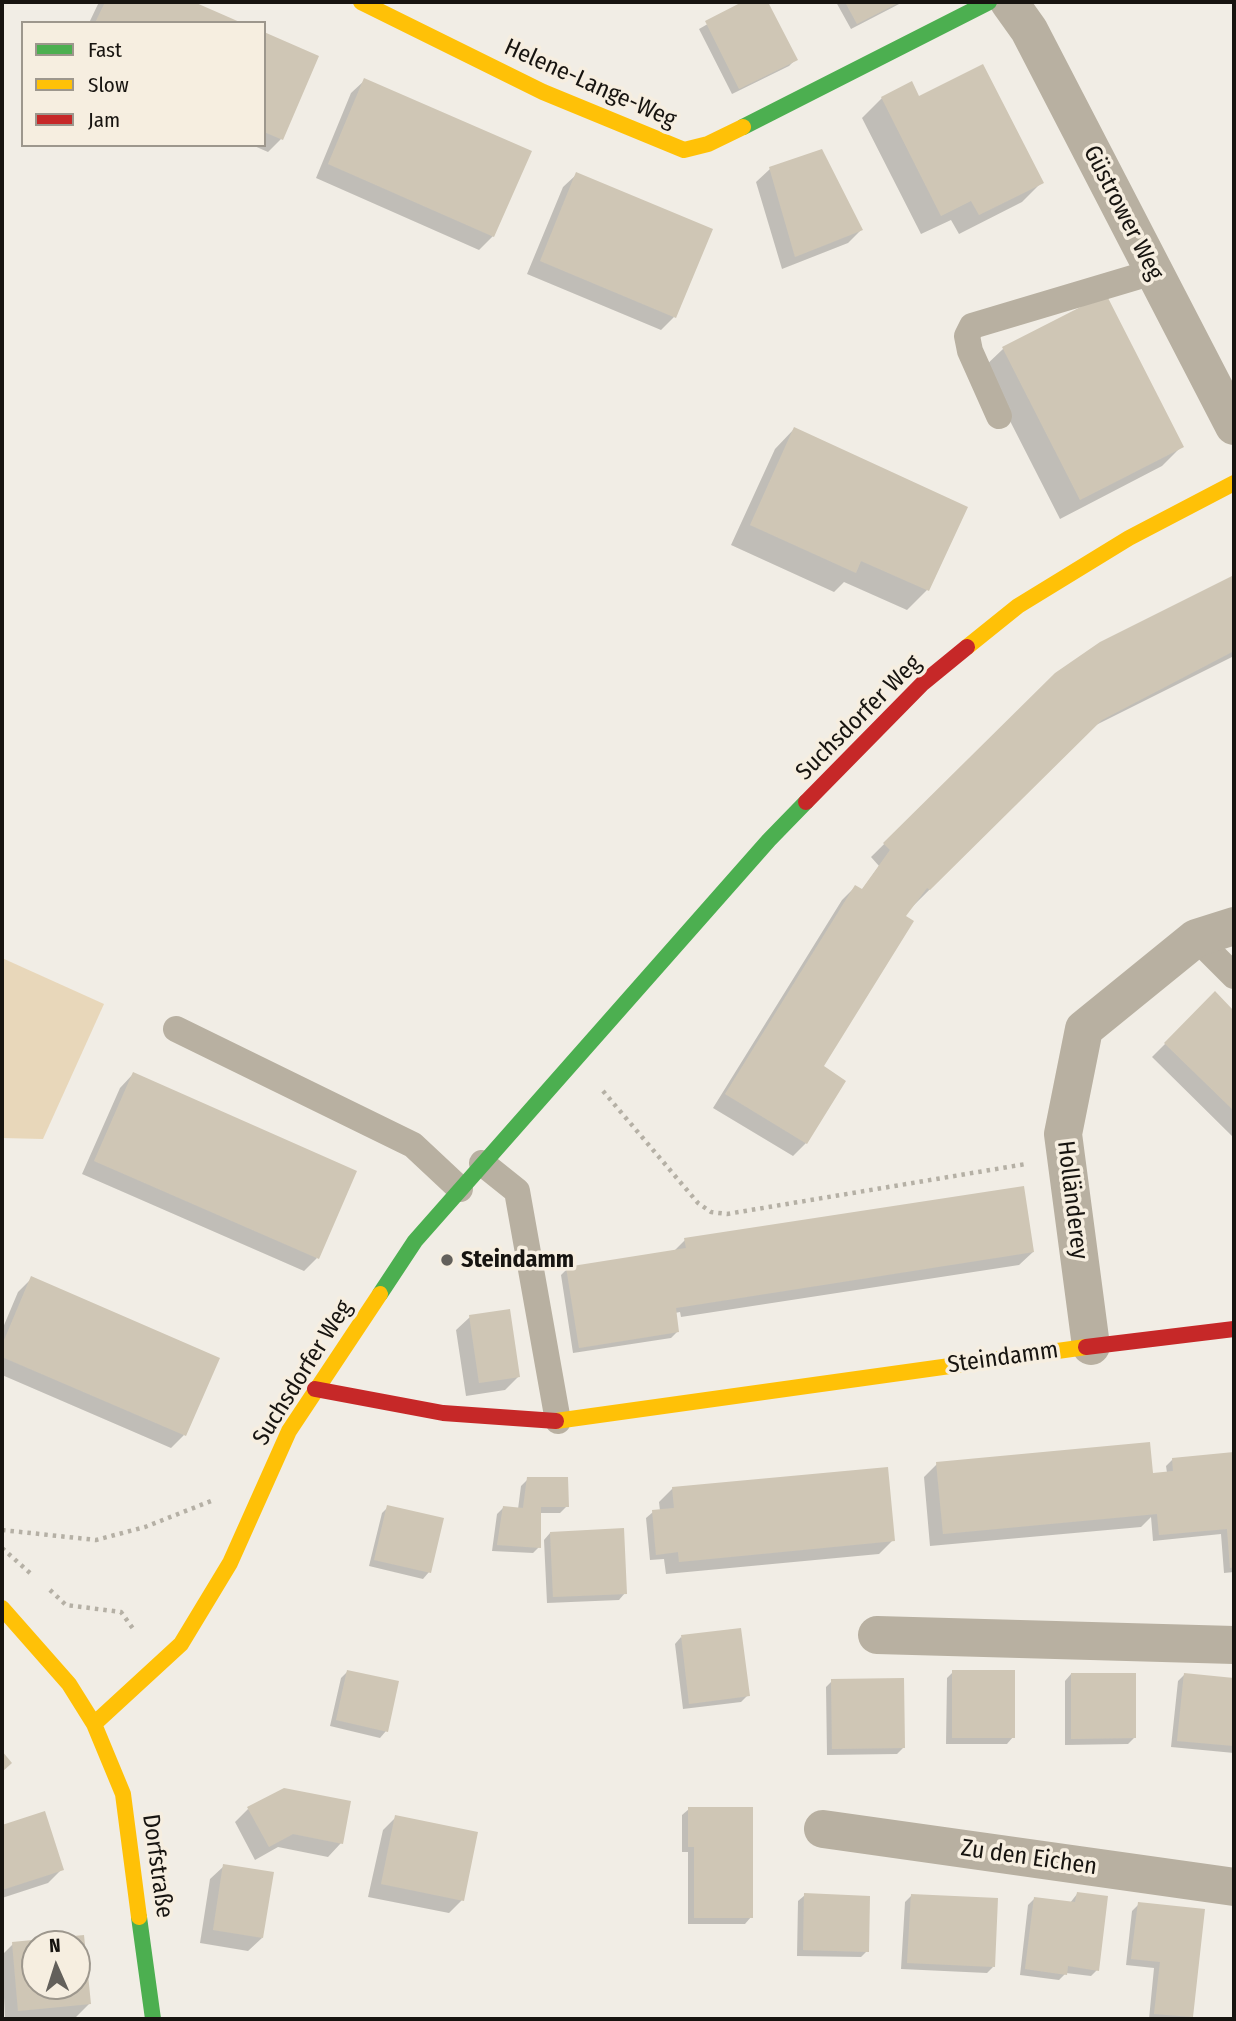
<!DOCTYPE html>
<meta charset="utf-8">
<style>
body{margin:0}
#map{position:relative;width:1236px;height:2021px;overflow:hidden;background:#f1ede5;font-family:"Fira Sans Condensed",sans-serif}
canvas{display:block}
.frame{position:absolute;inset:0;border:4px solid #171410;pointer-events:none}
.legend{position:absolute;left:21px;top:21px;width:245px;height:126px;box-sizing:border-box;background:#f6eee0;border:2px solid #9d978d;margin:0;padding:9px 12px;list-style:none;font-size:21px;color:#171410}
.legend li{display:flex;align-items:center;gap:14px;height:35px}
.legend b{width:35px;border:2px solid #9d978d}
.north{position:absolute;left:21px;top:1930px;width:70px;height:70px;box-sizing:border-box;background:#f6eee0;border:2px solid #9d978d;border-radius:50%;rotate:357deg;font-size:19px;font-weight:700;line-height:28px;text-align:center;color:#171410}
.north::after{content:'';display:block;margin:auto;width:24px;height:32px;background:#63605b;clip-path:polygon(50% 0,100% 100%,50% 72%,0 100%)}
</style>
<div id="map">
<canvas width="1236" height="2021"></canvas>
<div class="frame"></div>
<ul class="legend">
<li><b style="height:9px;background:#4caf50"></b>Fast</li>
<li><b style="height:9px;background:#ffc107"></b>Slow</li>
<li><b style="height:9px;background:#c62828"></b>Jam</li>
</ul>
<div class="north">N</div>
</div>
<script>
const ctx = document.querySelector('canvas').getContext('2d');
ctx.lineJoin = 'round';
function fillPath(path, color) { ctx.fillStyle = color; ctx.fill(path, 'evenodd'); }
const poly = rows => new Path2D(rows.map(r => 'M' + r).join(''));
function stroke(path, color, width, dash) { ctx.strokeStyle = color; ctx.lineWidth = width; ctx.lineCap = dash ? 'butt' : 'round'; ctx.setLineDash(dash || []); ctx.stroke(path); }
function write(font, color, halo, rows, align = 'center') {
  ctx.font = font + ' "Fira Sans Condensed",sans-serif'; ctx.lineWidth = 7; ctx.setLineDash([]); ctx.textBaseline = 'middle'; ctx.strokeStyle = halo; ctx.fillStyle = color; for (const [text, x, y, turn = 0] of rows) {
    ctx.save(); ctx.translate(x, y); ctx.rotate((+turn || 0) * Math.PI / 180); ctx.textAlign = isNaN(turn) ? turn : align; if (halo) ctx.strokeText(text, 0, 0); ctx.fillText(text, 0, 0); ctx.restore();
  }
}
fillPath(poly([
 [2,958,104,1004,43,1139,2,1138]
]), '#e8d7ba');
fillPath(poly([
 [99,2,189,2,238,23,89,23],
 [746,2,766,2,796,59,789,66,732,94,699,29],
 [836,2,903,2,851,29],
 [264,34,281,139,268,152,252,145,264,145],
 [365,80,493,236,479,250,316,178,351,93],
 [882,98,919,98,1042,182,1022,202,959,234,951,220,921,234,862,118],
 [770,169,861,230,848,243,782,269,756,182],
 [577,174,674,317,661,330,527,274,563,187],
 [1105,296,1182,446,1162,466,1060,519,983,368,1003,349],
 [794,429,965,508,927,590,907,610,844,582,834,592,731,545,775,449],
 [1234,577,1234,656,1094,726,903,916,821,1067,806,1143,793,1156,713,1108,842,900,855,887,861,891,879,866,871,857,1056,674,1101,644],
 [1215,994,1234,1013,1234,1138,1152,1057],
 [133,1074,317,1258,304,1271,82,1174,120,1088],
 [685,1240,1033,1252,1019,1265,681,1317,680,1312,675,1313,677,1332,671,1338,573,1353,561,1275,567,1269,673,1252],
 [32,1278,184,1435,171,1448,2,1375,2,1330,18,1292],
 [470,1317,519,1376,505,1390,466,1396,456,1330],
 [1234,1454,1234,1572,1224,1573,1221,1534,1153,1541,1151,1517,1141,1527,930,1546,924,1477,937,1464,1151,1475,1167,1473,1166,1466,1173,1459],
 [528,1479,567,1506,560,1513,539,1513,539,1547,533,1553,492,1551,497,1514,503,1508,518,1509,521,1486],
 [673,1488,893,1540,879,1554,666,1574,664,1559,650,1560,646,1518,653,1512,660,1511,659,1502],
 [388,1507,429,1572,423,1579,369,1566,382,1513],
 [550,1533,625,1593,619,1600,547,1603,544,1540],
 [681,1637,748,1695,741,1702,683,1709,675,1644],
 [347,1672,386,1731,380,1738,330,1726,341,1678],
 [953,1672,1013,1737,1007,1744,946,1744,947,1678],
 [1071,1674,1134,1738,1128,1744,1065,1745,1065,1681],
 [1185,1674,1234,1680,1234,1753,1171,1747,1178,1681],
 [832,1681,903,1748,897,1754,827,1755,826,1687],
 [248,1809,341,1843,328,1857,278,1847,255,1860,235,1822],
 [689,1809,751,1917,745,1924,688,1924,688,1852,682,1852,682,1815],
 [43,1813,62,1869,48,1883,2,1898,2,1827],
 [396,1817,462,1900,449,1913,368,1897,383,1830],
 [224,1866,262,1938,248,1951,200,1943,210,1879],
 [1077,1894,1097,1970,1091,1976,1066,1973,1059,1980,1020,1975,1028,1905,1035,1898,1070,1903],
 [805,1895,867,1951,861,1957,797,1956,798,1901],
 [911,1896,993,1967,987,1973,901,1969,905,1902],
 [1139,1904,1191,2017,1188,2019,1149,2019,1154,1968,1126,1965,1132,1911],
 [83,1937,89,2004,76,2017,5,2019,2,1955,13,1944],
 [35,1944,77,1944,77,1986,35,1986]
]), '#0003');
fillPath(poly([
 [105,2,194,2,242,23,95,23],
 [742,2,768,2,798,60,739,89,705,21],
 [845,2,900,2,857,24],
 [264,32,319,56,283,140,264,132],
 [983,64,1044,183,979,215,971,201,941,216,881,97,912,81,919,96],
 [364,78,532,151,494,237,328,164],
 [822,149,863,230,795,257,769,167],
 [576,172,713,229,676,318,540,261],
 [1106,294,1184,447,1080,500,1002,347],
 [794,427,968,507,929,591,861,561,856,573,750,525],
 [1234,575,1234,651,1102,720,930,890,927,888,906,916,914,921,824,1066,846,1081,807,1144,725,1094,855,885,862,889,890,850,883,843,1055,673,1100,642],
 [1215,991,1234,1011,1234,1111,1164,1043],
 [133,1072,357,1171,319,1259,94,1161],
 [1024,1186,1034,1252,676,1308,679,1332,579,1348,566,1267,686,1248,684,1238],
 [31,1276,220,1358,186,1436,2,1357,2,1345],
 [510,1309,520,1377,479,1383,469,1315],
 [1150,1442,1153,1473,1173,1471,1172,1458,1234,1452,1234,1567,1230,1568,1227,1529,1159,1535,1157,1514,943,1534,936,1462],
 [888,1467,895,1541,679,1562,678,1552,656,1555,652,1510,674,1508,672,1487],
 [527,1477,568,1477,569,1507,541,1507,541,1548,497,1545,503,1506,523,1508],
 [387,1505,444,1518,431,1573,374,1560],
 [624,1528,627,1594,553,1597,550,1532],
 [741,1628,750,1696,689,1704,681,1635],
 [347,1670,399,1681,388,1732,336,1720],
 [952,1670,1015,1670,1015,1738,952,1738],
 [1071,1673,1136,1673,1136,1738,1071,1739],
 [1184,1673,1234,1678,1234,1746,1177,1741],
 [904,1678,905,1748,832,1749,831,1679],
 [2,1751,12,1763,2,1772],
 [284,1788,351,1801,343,1844,293,1834,269,1847,247,1807],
 [688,1807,753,1807,753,1918,694,1918,694,1847,688,1847],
 [45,1811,64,1870,2,1890,2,1825],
 [395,1815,478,1832,464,1901,381,1884],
 [223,1864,274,1872,263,1938,213,1930],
 [1077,1892,1108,1896,1099,1971,1068,1966,1067,1975,1025,1969,1034,1897,1075,1902],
 [804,1893,870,1896,869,1952,803,1950],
 [911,1894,998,1898,995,1967,907,1963],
 [1138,1902,1205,1909,1193,2017,1154,2014,1160,1962,1131,1959],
 [84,1935,91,2004,18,2011,12,1942],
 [35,1944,77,1944,77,1986,35,1986]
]), '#cfc6b5');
stroke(poly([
 [603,1091,698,1203,711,1212,727,1214,1026,1164],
 [2,1530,96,1540,145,1527,211,1501],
 [2,1548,30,1573],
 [50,1590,66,1605,121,1612,134,1630]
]), '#b5b0a5', 4.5, [3.5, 5]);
stroke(poly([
 [999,416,970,351,967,336,972,326,1153,272],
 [1196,938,1234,976],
 [176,1029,413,1145,460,1189],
 [482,1163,517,1191,558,1421]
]), '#b8b0a1', 26);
stroke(poly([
 [1009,2,1029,30,1234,426],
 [1091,1346,1063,1134,1084,1029,1196,938,1234,926],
 [877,1635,1234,1645],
 [823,1829,1234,1887]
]), '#b8b0a1', 38);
stroke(poly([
 [743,127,989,2],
 [380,1294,415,1241,769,840,806,802],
 [139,1917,153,2019]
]), '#4caf50', 16);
stroke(poly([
 [361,2,543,92,684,150,708,144,743,127],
 [967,647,1018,606,1129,538,1234,483],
 [556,1421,1086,1347],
 [2,1608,69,1684,94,1724,123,1794,139,1917],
 [94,1724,181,1644,230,1563,289,1431,380,1294]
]), '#ffc107', 16);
stroke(poly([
 [806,802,923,683,967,647],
 [1086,1347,1234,1329],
 [315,1389,443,1413,556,1421]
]), '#c62828', 16);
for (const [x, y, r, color] of [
 [447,1260,7,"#63605b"]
]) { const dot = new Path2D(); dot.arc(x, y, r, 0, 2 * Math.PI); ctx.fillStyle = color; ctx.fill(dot); stroke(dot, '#f6eee0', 2.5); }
write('24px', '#171410', '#f6eee0', [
 ["Helene-Lange-Weg",590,84,24],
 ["Güstrower Weg",1123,213,63],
 ["Suchsdorfer Weg",859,718,-45],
 ["Holländerey",1072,1200,83],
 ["Steindamm",1003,1358,-8],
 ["Suchsdorfer Weg",303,1373,-58],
 ["Zu den Eichen",1029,1858,8],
 ["Dorfstraße",157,1866,82]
]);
write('bold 24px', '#171410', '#f6eee0', [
 ["Steindamm",461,1260]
], 'left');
</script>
